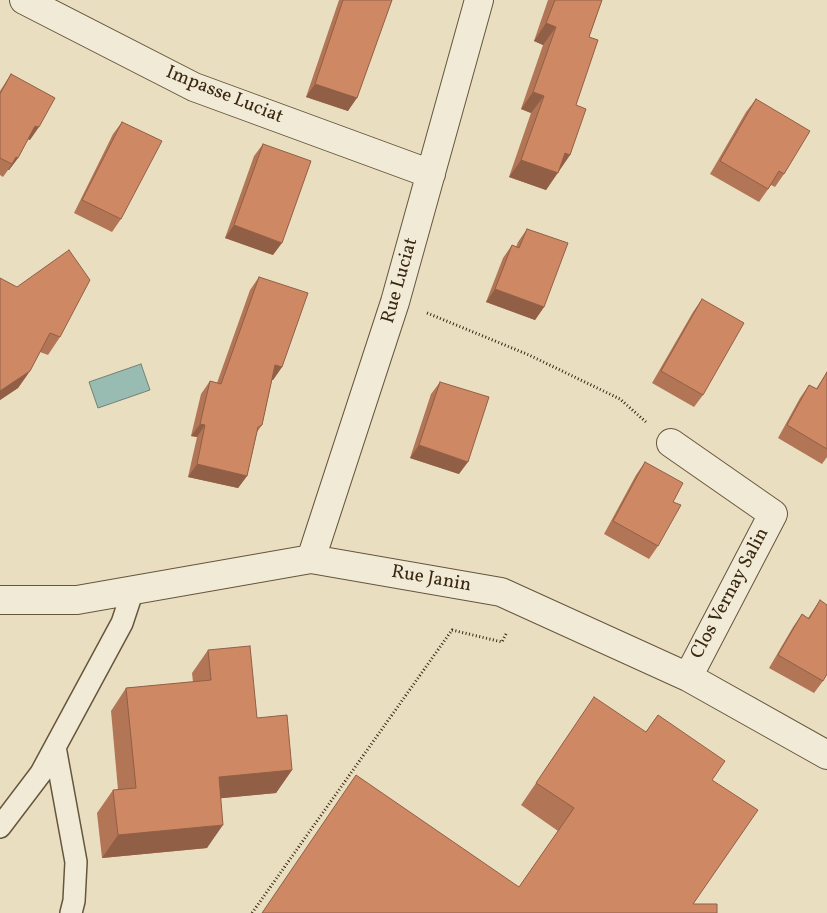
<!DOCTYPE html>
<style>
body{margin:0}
canvas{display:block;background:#eadec1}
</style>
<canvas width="827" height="913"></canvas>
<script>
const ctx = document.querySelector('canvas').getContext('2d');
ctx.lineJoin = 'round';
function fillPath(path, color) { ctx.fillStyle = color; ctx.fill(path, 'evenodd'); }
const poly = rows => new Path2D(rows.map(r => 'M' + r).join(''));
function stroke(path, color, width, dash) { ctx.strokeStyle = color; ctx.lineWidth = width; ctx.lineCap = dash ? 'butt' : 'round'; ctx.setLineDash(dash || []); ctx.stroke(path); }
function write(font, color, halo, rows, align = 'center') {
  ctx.font = font + ' Vollkorn,serif'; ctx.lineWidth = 4; ctx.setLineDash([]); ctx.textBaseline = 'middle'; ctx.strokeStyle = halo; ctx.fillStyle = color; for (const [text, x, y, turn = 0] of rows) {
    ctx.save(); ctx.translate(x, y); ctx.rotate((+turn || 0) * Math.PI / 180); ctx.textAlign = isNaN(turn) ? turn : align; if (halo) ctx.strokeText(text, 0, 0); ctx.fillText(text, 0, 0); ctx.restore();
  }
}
const water = poly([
 [141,364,150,390,98,408,89,382,141,364]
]);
fillPath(water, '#98bcb2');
stroke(water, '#728171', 1);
const lane = poly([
 [55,747,76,862,74,901,71,913],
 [0,827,41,773,122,623,133,590]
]);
const street = poly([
 [24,0,194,87,431,174],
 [671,443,773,514,688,677],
 [311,559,395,302,479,0],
 [0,600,77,600,311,559,501,592,688,677,827,755]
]);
stroke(lane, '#66563c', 24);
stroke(street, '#66563c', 30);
stroke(poly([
 [427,313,529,355,620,399,646,422],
 [252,913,452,630,502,642,507,632]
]), '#3a2810', 3, [1, 2.5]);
stroke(lane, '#f1ead7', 21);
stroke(street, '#f1ead7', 28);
fillPath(poly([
 [339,0,392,0,348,111,306,97],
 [548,0,602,0,589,37,576,105,570,155,546,190,509,177,531,113,521,109,543,45,534,41],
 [11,74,30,140,28,139,18,158,9,170,8,170,3,177,0,175,0,91],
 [756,99,784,174,775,187,771,185,759,202,710,174,746,112],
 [122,122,121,219,112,232,74,213,113,134],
 [263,144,273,255,225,238,254,156],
 [527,229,544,307,535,320,486,302,503,258,512,245,516,247,518,242],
 [259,277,282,367,273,380,272,380,262,425,257,432,247,476,238,488,188,477,197,437,191,436,201,394,210,381,217,383,250,290],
 [0,278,60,337,48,355,40,352,30,371,18,388,0,400],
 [702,299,703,395,694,407,652,383,693,312],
 [827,372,827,457,822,464,778,438,800,398,809,385,816,389],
 [440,382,459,474,410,458,431,394],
 [645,462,673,502,658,546,649,559,604,534,636,475],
 [820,600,823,681,814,693,769,668,793,627,802,614,808,618],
 [208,650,292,770,276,793,221,798,207,848,102,858,97,813,113,790,118,790,111,711,126,688,193,682,192,673],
 [658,715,712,780,693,904,519,887,558,831,521,805,579,720,646,732]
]), '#b27556');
fillPath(poly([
 [546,23,556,27,543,45,534,41],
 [315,84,357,98,348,111,306,97],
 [533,92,544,96,531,113,521,109],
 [35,126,39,127,30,140,27,139],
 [565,153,570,155,546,190,509,177,521,160],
 [16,157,18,158,9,170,8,170],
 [234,225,282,243,273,255,225,238],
 [495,289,544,307,535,320,486,302],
 [275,365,282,367,273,380,266,378],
 [30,371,18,388,0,400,0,391],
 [200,424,205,425,197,437,191,436],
 [419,445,468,462,459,474,410,458],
 [197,464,247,476,238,488,188,477],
 [292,770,276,793,203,800,219,777],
 [223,825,207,848,102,858,118,835]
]), '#915f46');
const building = poly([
 [343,0,392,0,357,98,315,84,343,0],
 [555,0,602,0,589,37,598,40,576,105,586,109,570,155,565,153,558,173,521,160,544,96,533,92,556,27,546,23,555,0],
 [11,74,55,98,39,127,35,126,18,158,16,157,12,164,0,158,0,94,11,74],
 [756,99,810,131,784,174,779,171,768,189,720,161,756,99],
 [122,122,162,141,121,219,82,200,122,122],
 [263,144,311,161,282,243,234,225,263,144],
 [527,229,568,243,544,307,495,289,512,245,519,248,527,229],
 [69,250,90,280,60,337,50,333,30,371,0,391,0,278,17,287,69,250],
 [259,277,308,293,282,367,275,365,262,425,258,427,247,476,197,464,205,425,200,424,210,381,221,384,259,277],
 [702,299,744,323,703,395,661,371,702,299],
 [827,372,827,449,787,425,809,385,817,389,827,372],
 [440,382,489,397,468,462,419,445,440,382],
 [645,462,683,483,673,502,681,505,658,546,613,521,645,462],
 [820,600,827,605,827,674,823,681,778,655,802,614,809,619,820,600],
 [250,646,257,718,287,715,292,770,219,777,223,825,118,835,113,790,136,788,126,688,211,680,208,650,250,646],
 [594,697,646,732,658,715,725,761,712,780,758,810,693,904,717,904,717,913,262,913,356,775,519,887,574,808,536,783,594,697]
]);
fillPath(building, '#cf8864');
stroke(building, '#915f46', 1);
write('19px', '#3a2810', '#f1ead7', [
 ["Impasse Luciat",224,96,22],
 ["Rue Luciat",401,281,-74],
 ["Rue Janin",431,580,10],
 ["Clos Vernay Salin",731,594,-62]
]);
</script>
